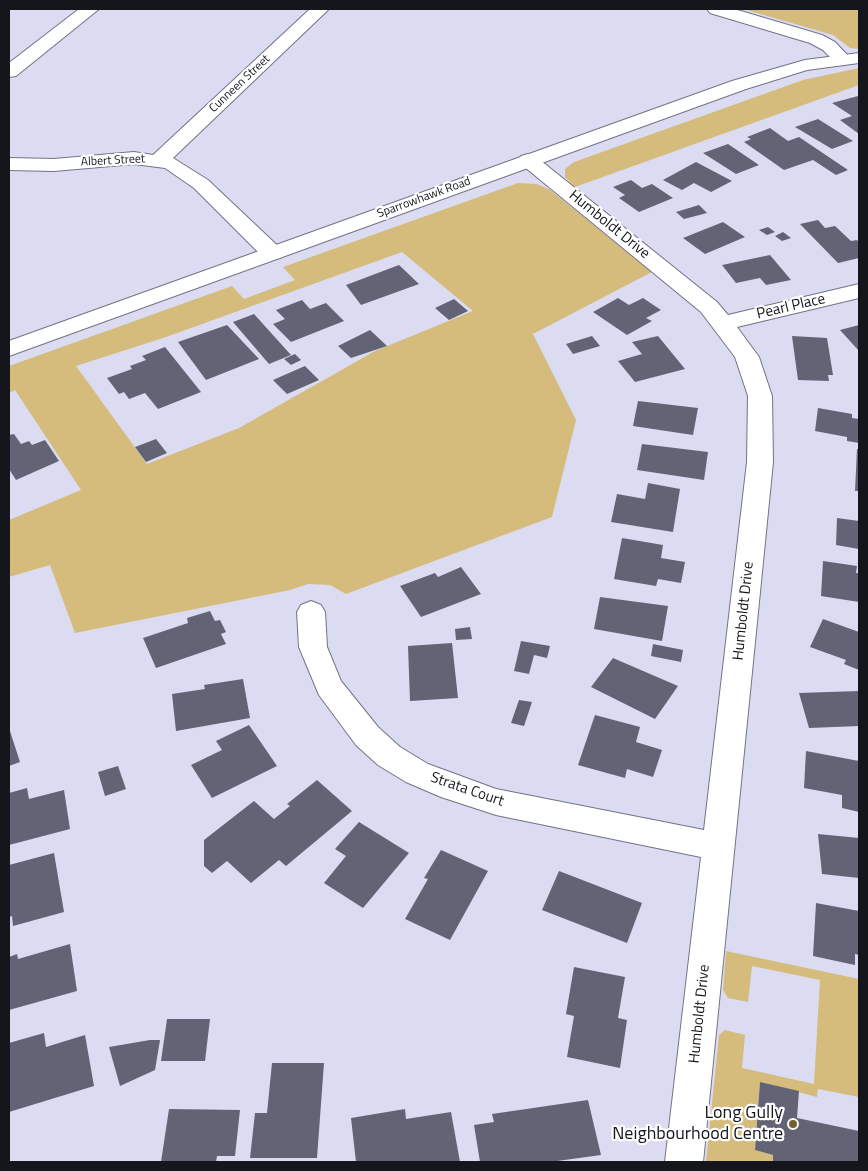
<!DOCTYPE html>
<style>
body{margin:0}
#map{position:relative;width:868px;height:1171px;overflow:hidden;background:#dbdcf1;font-family:"Titillium Web",sans-serif}
canvas{display:block}
.frame{position:absolute;inset:0;border:10px solid #15151c;pointer-events:none}
</style>
<div id="map">
<canvas width="868" height="1171"></canvas>
<div class="frame"></div>
</div>
<script>
const ctx = document.querySelector('canvas').getContext('2d');
ctx.lineJoin = 'round';
function fillPath(path, color) { ctx.fillStyle = color; ctx.fill(path, 'evenodd'); }
const poly = rows => new Path2D(rows.map(r => 'M' + r).join(''));
function stroke(path, color, width, dash) { ctx.strokeStyle = color; ctx.lineWidth = width; ctx.lineCap = dash ? 'butt' : 'round'; ctx.setLineDash(dash || []); ctx.stroke(path); }
function write(font, color, halo, rows, align = 'center') {
  ctx.font = font + ' "Titillium Web",sans-serif'; ctx.lineWidth = 4.5; ctx.setLineDash([]); ctx.textBaseline = 'middle'; ctx.strokeStyle = halo; ctx.fillStyle = color; for (const [text, x, y, turn = 0] of rows) {
    ctx.save(); ctx.translate(x, y); ctx.rotate((+turn || 0) * Math.PI / 180); ctx.textAlign = isNaN(turn) ? turn : align; if (halo) ctx.strokeText(text, 0, 0); ctx.fillText(text, 0, 0); ctx.restore();
  }
}
fillPath(poly([
 [743,9,859,9,859,49,850,48,833,35],
 [859,68,859,85,575,187,565,177,565,169,574,162,803,80],
 [518,183,537,184,550,190,652,272,533,334,576,420,552,517,346,594,330,585,308,584,290,590,75,633,50,565,9,577,9,520,81,490,15,390,9,393,9,366,232,286,244,299,295,280,283,267],
 [402,252,473,311,375,351,239,428,147,464,76,366,166,337],
 [726,951,859,979,859,1097,818,1089,817,1097,760,1082,755,1150,773,1155,773,1162,706,1162,719,1035,725,1030,745,1035,742,1068,814,1084,820,980,752,966,748,1002,728,998,723,990]
]), '#d5bc7c');
fillPath(poly([
 [858,96,859,97,859,134,840,120,852,116,832,103],
 [818,119,853,141,832,149,795,127],
 [770,128,788,141,799,137,848,170,836,175,813,160,784,170,744,142,751,139,747,137],
 [728,144,759,165,736,174,703,153],
 [696,162,732,181,711,192,694,183,682,190,663,180],
 [631,180,642,188,652,184,673,198,639,212,619,198,625,195,613,187],
 [699,205,707,213,684,219,676,212],
 [818,220,825,228,835,226,851,241,857,240,859,243,859,258,838,263,800,224],
 [723,222,745,237,705,254,683,238],
 [768,227,775,232,767,235,759,230],
 [783,232,791,238,782,241,775,236],
 [770,255,791,280,766,285,760,278,736,283,722,265],
 [399,265,419,284,361,305,346,285],
 [618,298,629,305,643,298,661,310,646,318,652,321,627,335,593,312],
 [454,299,468,311,449,320,435,308],
 [302,300,310,309,326,303,344,321,291,342,273,324,285,319,276,310],
 [254,314,291,355,269,364,233,322],
 [227,325,259,359,206,380,178,342],
 [859,325,859,351,840,330],
 [370,330,387,346,351,358,338,346],
 [592,336,600,346,573,354,566,344],
 [658,336,685,369,635,382,618,361,642,354,632,342],
 [792,336,827,338,833,375,828,375,829,381,798,380],
 [165,347,201,392,158,409,145,393,129,399,124,392,119,394,107,378,132,369,130,366,146,360,142,356],
 [295,354,301,360,291,365,284,359],
 [305,366,319,380,287,394,273,380],
 [638,401,698,408,693,435,633,426],
 [818,408,852,414,852,418,859,419,859,443,847,441,847,437,815,431],
 [14,434,21,444,29,441,32,445,45,440,59,461,16,480,9,469,9,435],
 [156,439,167,453,146,462,135,447],
 [642,444,708,452,704,480,637,470],
 [857,449,859,449,859,491,855,491],
 [648,483,680,489,673,532,611,522,617,494,645,499],
 [837,518,859,521,859,549,836,545],
 [622,538,663,545,661,558,685,562,681,583,658,579,656,586,614,579],
 [823,561,857,566,856,573,859,573,859,602,821,596],
 [461,567,481,594,421,617,400,586,435,573,438,577],
 [600,597,668,606,662,641,594,629],
 [210,611,215,621,220,620,226,632,221,634,226,644,156,668,143,638,188,623,187,618],
 [823,619,859,632,859,670,844,664,846,660,810,647],
 [470,627,472,639,456,640,455,629],
 [521,641,550,646,547,658,534,655,529,674,514,671],
 [452,643,458,698,410,701,408,646],
 [653,644,683,650,681,662,651,656],
 [613,658,678,686,655,719,591,687],
 [243,679,250,718,176,731,172,694,205,689,204,685],
 [859,691,859,726,809,728,799,693],
 [519,700,532,702,524,726,511,723],
 [595,715,640,727,636,742,662,750,653,777,627,769,625,778,578,765],
 [249,725,277,766,212,798,191,765,222,750,216,741],
 [9,728,20,762,9,766],
 [806,751,859,761,859,812,842,808,842,795,804,788],
 [118,766,126,789,105,796,98,772],
 [317,780,352,811,286,866,279,860,251,883,227,861,212,873,204,866,204,840,254,801,274,819,290,806,287,804],
 [27,788,29,799,64,790,70,829,9,845,9,793],
 [359,822,409,853,363,908,324,883,346,856,335,849],
 [818,834,859,838,859,878,822,874],
 [441,850,488,871,450,940,405,919,428,879,424,878],
 [54,853,64,912,13,926,12,916,9,917,9,865],
 [559,871,642,903,627,943,542,910],
 [816,903,859,911,859,955,855,954,855,965,813,956],
 [70,944,77,991,9,1010,9,957,17,954,18,959],
 [574,967,625,977,618,1018,627,1020,620,1068,567,1057,574,1016,566,1014],
 [167,1019,210,1019,205,1061,161,1061],
 [44,1033,46,1047,85,1035,94,1086,9,1112,9,1043],
 [150,1040,160,1040,155,1070,120,1086,109,1047],
 [272,1063,324,1063,317,1158,250,1158,255,1113,267,1113],
 [760,1082,799,1091,797,1118,859,1131,859,1162,773,1162,773,1155,755,1150],
 [588,1100,601,1155,550,1162,480,1162,474,1125,494,1122,492,1114],
 [169,1109,240,1110,235,1156,217,1156,216,1162,161,1162],
 [405,1109,406,1119,451,1112,460,1162,356,1162,351,1118]
]), '#626375');
const street = poly([
 [79,9,99,9,16,76,9,77,9,63,79,9],
 [310,9,329,9,173,158,208,180,280,248,283,253,280,258,272,259,264,258,194,188,165,168,134,164,54,171,9,170,9,158,54,159,134,152,153,155,310,9],
 [707,9,734,9,822,35,835,42,851,59,848,63,836,63,823,50,810,43,710,13,707,9],
 [528,154,535,156,717,302,728,315,859,284,859,298,737,327,759,357,772,396,773,462,703,1162,665,1162,701,857,496,815,441,797,406,782,378,765,356,745,319,695,299,647,297,612,301,605,311,601,321,605,325,612,327,647,341,681,378,727,400,747,428,764,496,789,704,830,747,462,748,396,735,357,701,312,521,164,518,160,521,156,528,154]
]);
const secondary = poly([
 [859,53,859,63,807,70,746,89,9,356,9,341,732,81,805,60,859,53]
]);
stroke(street, '#727386', 2);
stroke(secondary, '#727386', 2);
fillPath(street, '#fff');
fillPath(secondary, '#fff');
for (const [x, y, r, color] of [
 [793,1124,5,"#73602e"]
]) { const dot = new Path2D(); dot.arc(x, y, r, 0, 2 * Math.PI); ctx.fillStyle = color; ctx.fill(dot); stroke(dot, '#fff', 2); }
write('12px', '#15151c', '#fff', [
 ["Cunneen Street",240,84,-43],
 ["Albert Street",113,161,-3],
 ["Sparrowhawk Road",424,198,-20]
]);
write('15px', '#15151c', '#fff', [
 ["Humboldt Drive",609,225,39],
 ["Pearl Place",791,307,-13],
 ["Humboldt Drive",744,611,-84],
 ["Strata Court",467,790,19],
 ["Humboldt Drive",700,1014,-84]
]);
write('18px', '#15151c', '#fff', [
 ["Long Gully",783,1114],
 ["Neighbourhood Centre",783,1135]
], 'right');
</script>
